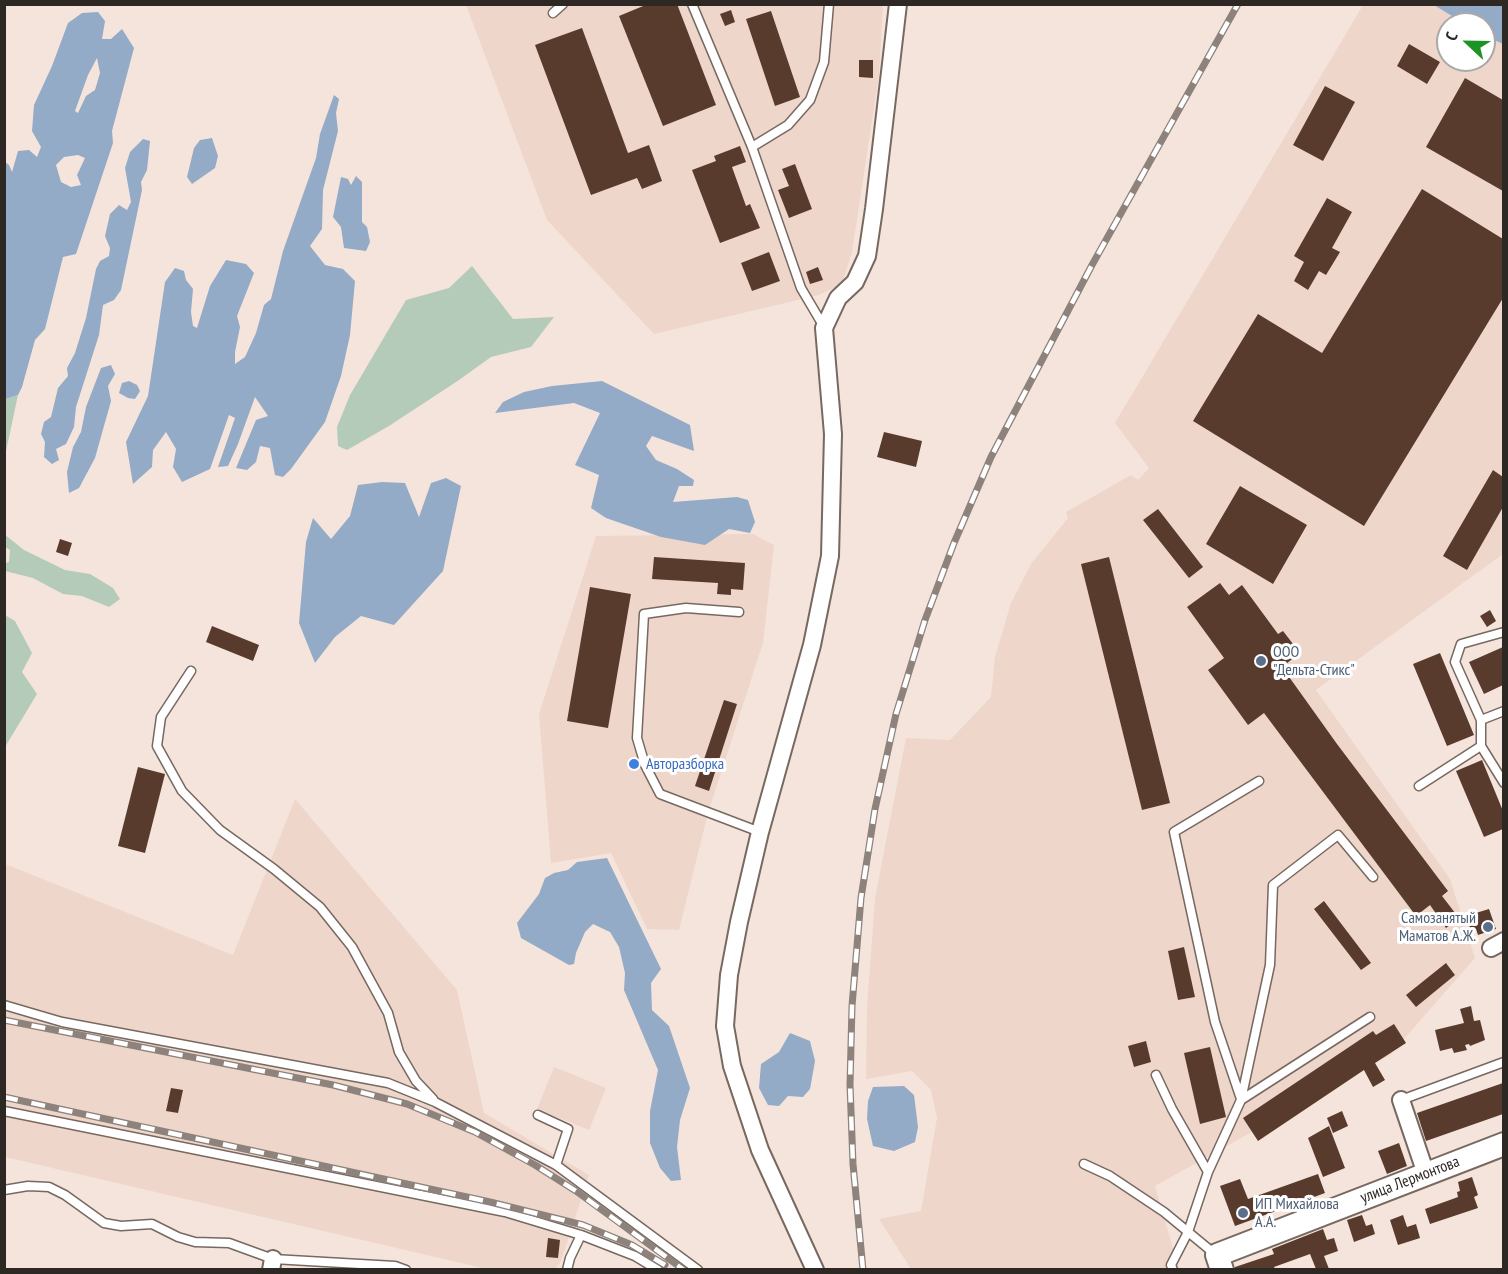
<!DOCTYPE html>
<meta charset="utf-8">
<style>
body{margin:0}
#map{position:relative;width:1508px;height:1274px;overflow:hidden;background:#f5e4db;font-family:"PT Sans Narrow",sans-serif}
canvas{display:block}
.frame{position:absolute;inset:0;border:6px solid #2e2825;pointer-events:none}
.north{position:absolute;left:1436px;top:12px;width:60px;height:60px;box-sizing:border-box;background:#fff;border:2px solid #aba9a8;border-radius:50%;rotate:292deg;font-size:16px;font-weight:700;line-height:24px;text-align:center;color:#2e2825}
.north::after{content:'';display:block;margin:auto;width:21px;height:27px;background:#1c9322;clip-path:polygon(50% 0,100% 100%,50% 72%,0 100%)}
</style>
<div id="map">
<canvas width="1508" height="1274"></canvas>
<div class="frame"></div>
<div class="north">С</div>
</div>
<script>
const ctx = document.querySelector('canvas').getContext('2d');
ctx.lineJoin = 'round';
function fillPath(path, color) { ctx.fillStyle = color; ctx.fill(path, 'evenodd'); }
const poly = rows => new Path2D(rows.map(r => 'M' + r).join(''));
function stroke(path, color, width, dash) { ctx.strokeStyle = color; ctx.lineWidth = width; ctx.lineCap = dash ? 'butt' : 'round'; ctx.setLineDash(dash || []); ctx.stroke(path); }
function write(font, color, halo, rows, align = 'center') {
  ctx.font = font + ' "PT Sans Narrow",sans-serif'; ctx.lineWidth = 6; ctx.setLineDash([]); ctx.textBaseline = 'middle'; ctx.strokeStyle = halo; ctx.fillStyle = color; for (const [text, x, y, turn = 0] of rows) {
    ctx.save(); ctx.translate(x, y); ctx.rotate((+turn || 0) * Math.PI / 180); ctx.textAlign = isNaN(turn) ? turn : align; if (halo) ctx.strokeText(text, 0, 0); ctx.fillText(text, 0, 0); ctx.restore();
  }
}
fillPath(poly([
 [466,5,883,5,879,75,852,252,842,284,819,295,654,334,547,220],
 [1363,5,1503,5,1503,554,1316,690,1450,879,1475,958,1390,1055,1155,1186,1179,1269,911,1269,879,1219,921,1211,937,1118,931,1090,912,1071,866,1079,867,1007,875,898,906,738,950,740,991,697,995,657,1011,603,1031,564,1068,518,1066,512,1131,475,1138,480,1149,468,1115,423],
 [1448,24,1484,24,1484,60,1448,60],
 [753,534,774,545,763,643,708,813,679,930,647,929,611,853,551,863,539,714,596,536],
 [295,799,457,990,484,1113,589,1175,561,1261,555,1269,491,1270,5,1157,5,864,233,955],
 [554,1067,606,1088,589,1130,537,1109]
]), '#efd6ca');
fillPath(poly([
 [472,266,513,319,554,317,531,347,491,357,459,380,389,426,347,450,338,446,337,427,350,395,406,300,449,288],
 [18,395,5,456,4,399],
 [4,534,24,550,65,570,90,574,113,588,120,599,109,607,82,596,63,594,33,578,5,571,5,563,9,562,10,550,5,547],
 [5,615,15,621,32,653,22,672,37,694,5,747]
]), '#b5cbb9');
fillPath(poly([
 [1434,5,1503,5,1503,44,1484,35,1484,24,1465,24],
 [98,12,105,21,102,39,111,39,122,29,134,48,112,131,113,143,76,254,63,257,45,329,35,340,22,387,18,395,5,399,5,162,9,165,12,172,18,151,29,150,37,157,41,147,32,131,34,105,52,66,68,23,82,13],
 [97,58,100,73,95,90,86,96,78,113,75,111,88,75],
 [78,155,85,158,77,175,81,185,71,187,61,182,56,165,64,157],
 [334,95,339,99,336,113,338,131,323,190,322,229,310,246,325,265,343,269,355,281,350,335,341,376,325,422,291,469,283,477,275,475,270,448,260,446,256,462,247,470,236,468,256,420,268,416,255,397,238,444,228,466,218,467,235,418,229,415,210,469,182,482,173,467,176,449,166,432,153,450,152,467,133,484,126,442,148,396,165,282,175,268,184,271,186,280,193,289,191,312,193,326,197,328,210,286,226,260,246,264,254,273,237,316,240,327,235,352,235,364,245,357,256,333,264,305,271,299,283,251,316,158,320,134],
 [212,138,218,156,215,168,192,184,187,177,194,148,200,140],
 [143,139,150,141,147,170,141,182,142,190,121,290,114,300,103,305,99,335,76,407,74,427,66,444,56,449,59,460,52,464,44,457,45,442,41,434,44,422,51,417,58,388,68,376,67,368,75,353,86,318,96,269,100,261,109,256,110,248,105,236,110,214,119,205,127,210,131,202,125,168,130,152],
 [356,176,362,182,362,222,367,227,370,242,366,251,344,248,341,227,333,217,341,177,348,179,351,185],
 [111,365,115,374,108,386,111,401,95,458,79,488,69,493,67,472,73,447,81,432,86,407,101,368],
 [129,381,137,385,140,391,135,399,128,398,119,393,122,383],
 [602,381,690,425,694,451,652,436,646,446,656,460,677,469,694,480,693,486,679,486,673,502,737,497,748,500,755,522,750,533,729,529,705,545,661,537,606,518,591,508,599,475,575,465,600,413,574,403,495,413,503,402,524,392,552,386],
 [446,478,461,486,443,571,394,625,361,616,335,637,315,663,299,623,306,542,313,518,331,539,350,516,358,485,382,482,405,483,419,517,431,483],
 [607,858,661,969,651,983,652,1010,669,1026,690,1088,680,1120,677,1147,681,1180,671,1181,660,1168,650,1143,650,1111,658,1070,624,990,625,973,619,947,610,932,593,924,585,932,576,953,574,964,569,965,521,938,517,923,539,894,545,878,554,873,568,870,577,862],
 [790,1033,810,1041,815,1061,810,1089,803,1097,788,1096,779,1106,768,1105,759,1088,761,1064,779,1052],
 [904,1086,914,1095,918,1127,915,1142,894,1151,873,1146,867,1119,868,1101,873,1087]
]), '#93abc6');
fillPath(poly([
 [648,4,677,4,716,105,663,126,619,16],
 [731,10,735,22,725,26,720,14],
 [771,11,800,97,775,106,746,19],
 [582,28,628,153,649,145,662,181,642,189,637,178,591,195,535,45],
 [1409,44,1440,62,1427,84,1397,66],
 [859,60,873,60,873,78,859,77],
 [1465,78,1503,100,1503,191,1426,147],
 [1325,86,1355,102,1323,161,1293,145],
 [740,146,746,162,732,167,746,206,750,204,760,228,720,243,692,170,716,161,714,156],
 [795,164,812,209,789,218,778,190,789,186,782,169],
 [1422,189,1503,239,1503,298,1364,526,1193,421,1258,314,1322,353],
 [1327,198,1352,212,1332,248,1340,252,1326,275,1319,271,1308,290,1294,281,1304,262,1294,256],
 [769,252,780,281,752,291,741,263],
 [818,267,823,280,810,284,806,272],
 [884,432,922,441,916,467,877,457],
 [1493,470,1503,477,1503,507,1467,570,1443,556],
 [1240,486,1307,525,1273,584,1206,544],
 [1158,509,1203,567,1189,578,1143,520],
 [60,539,72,543,68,556,56,552],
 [654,557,745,563,743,590,731,589,731,595,717,594,718,583,652,579],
 [1109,557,1170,803,1142,810,1081,564],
 [1220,583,1229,595,1242,585,1278,634,1283,631,1300,653,1282,667,1337,744,1448,891,1442,896,1459,918,1446,928,1430,905,1416,916,1264,713,1248,725,1208,670,1224,658,1187,607],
 [590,587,631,594,608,728,567,721],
 [1490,610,1496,621,1487,627,1480,616],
 [212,626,259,645,253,661,206,642],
 [1503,647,1503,685,1484,694,1469,662],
 [1440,653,1474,735,1447,746,1413,664],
 [724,700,737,704,709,791,695,786],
 [1482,760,1503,811,1503,829,1484,837,1456,771],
 [138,767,165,774,145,853,118,846],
 [1324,901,1371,963,1361,970,1314,909],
 [1489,909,1496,929,1478,935,1476,929,1471,931,1466,916],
 [1184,947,1195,997,1178,1000,1168,951],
 [1446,963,1455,975,1416,1007,1406,995],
 [1471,1006,1474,1021,1480,1020,1485,1040,1470,1046,1469,1044,1465,1045,1467,1050,1454,1053,1452,1048,1440,1051,1435,1030,1464,1023,1460,1009],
 [1394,1024,1406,1043,1375,1063,1385,1080,1373,1087,1364,1070,1258,1141,1243,1118,1373,1031,1376,1035],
 [1146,1041,1151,1062,1134,1067,1128,1046],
 [1210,1047,1226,1117,1200,1124,1184,1053],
 [1503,1083,1503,1114,1426,1141,1417,1113],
 [171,1088,183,1090,178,1113,166,1111],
 [1342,1111,1348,1126,1333,1133,1327,1118],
 [1329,1126,1345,1168,1323,1177,1308,1138],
 [1399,1143,1407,1166,1387,1174,1378,1151],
 [1318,1174,1325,1193,1235,1226,1220,1186,1240,1179,1248,1199],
 [1472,1177,1478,1195,1474,1197,1478,1208,1430,1224,1425,1209,1458,1197,1457,1192,1460,1191,1458,1182],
 [1362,1215,1366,1226,1372,1224,1375,1234,1354,1242,1347,1220],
 [1403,1215,1407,1227,1416,1224,1420,1238,1398,1245,1390,1220],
 [1323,1229,1327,1240,1334,1238,1338,1251,1324,1256,1329,1269,1316,1269,1310,1254,1274,1267,1275,1269,1235,1269,1235,1267,1274,1254,1272,1249],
 [548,1238,560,1240,558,1258,546,1257]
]), '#583b2d');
const lane = poly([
 [692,4,752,147,801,288,824,327],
 [553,13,563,4],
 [752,147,788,125,810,100,824,62,829,4],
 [739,612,686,608,644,614,637,738,645,765,660,794,760,832],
 [191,671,161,717,157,746,182,791,220,830,274,869,320,907,352,947,388,1013,399,1052,416,1081,433,1099],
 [1481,720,1455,662,1461,644,1504,632],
 [1481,746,1481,720,1504,711],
 [1419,786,1481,746,1504,783],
 [4,1005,62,1022,388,1083,435,1102,556,1165,698,1270],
 [1156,1075,1172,1109,1208,1172],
 [1241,1099,1215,1022,1174,832,1259,781],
 [1241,1100,1370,1017],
 [1401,1100,1504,1062],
 [4,1111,505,1212,581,1235,635,1256,658,1270],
 [538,1115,568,1129,556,1165],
 [1084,1164,1110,1176,1164,1212,1216,1255],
 [4,1190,28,1186,49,1187,65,1195,104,1223,121,1226,152,1224,178,1237,195,1242,229,1243,273,1259,395,1266,406,1270],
 [567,1270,570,1258,581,1235],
 [1173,1270,1171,1265,1188,1232,1208,1172,1241,1100,1270,965,1273,885,1338,835,1373,877]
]);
const street = poly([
 [1491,948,1504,941],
 [1401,1100,1426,1174],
 [271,1270,273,1259],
 [815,1270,760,1150,732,1066,725,1026,729,975,739,922,760,832,812,645,830,556,833,434,824,328,838,298,855,282,867,256,874,209,898,4]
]);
const secondary = poly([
 [1222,1270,1217,1255,1504,1144]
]);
stroke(lane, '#776860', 11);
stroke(street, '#776860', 20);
stroke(secondary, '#776860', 26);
stroke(lane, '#fff', 8);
stroke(street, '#fff', 16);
stroke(secondary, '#fff', 22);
const rail = poly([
 [4,1020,333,1085,407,1104,475,1132,535,1165,576,1191,684,1270],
 [4,1097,490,1202,583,1225,632,1245,665,1265],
 [863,1270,853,1164,850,1085,852,1006,861,898,875,809,896,714,925,620,954,543,991,457,1092,265,1238,4]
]);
stroke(rail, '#8d827c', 7);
stroke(rail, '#fff', 4.5, [14]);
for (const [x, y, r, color] of [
 [1261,661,6,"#5c6f8a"],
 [634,764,6,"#3f7fe0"],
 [1488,927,6,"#5c6f8a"],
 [1243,1213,6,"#5c6f8a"]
]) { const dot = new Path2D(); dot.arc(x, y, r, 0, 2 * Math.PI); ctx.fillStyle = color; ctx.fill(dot); stroke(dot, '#fff', 2); }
write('16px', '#4e5e75', '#fff', [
 ["ООО",1273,652],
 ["\"Дельта-Стикс\"",1273,670],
 ["Самозанятый",1476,918,"right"],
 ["Маматов А.Ж.",1476,936,"right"],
 ["ИП Михайлова",1255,1204],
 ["А.А.",1255,1222]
], 'left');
write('16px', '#366cbe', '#fff', [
 ["Авторазборка",646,764]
], 'left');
write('16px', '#2e2825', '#fff', [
 ["улица Лермонтова",1410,1180,-21]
]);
</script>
